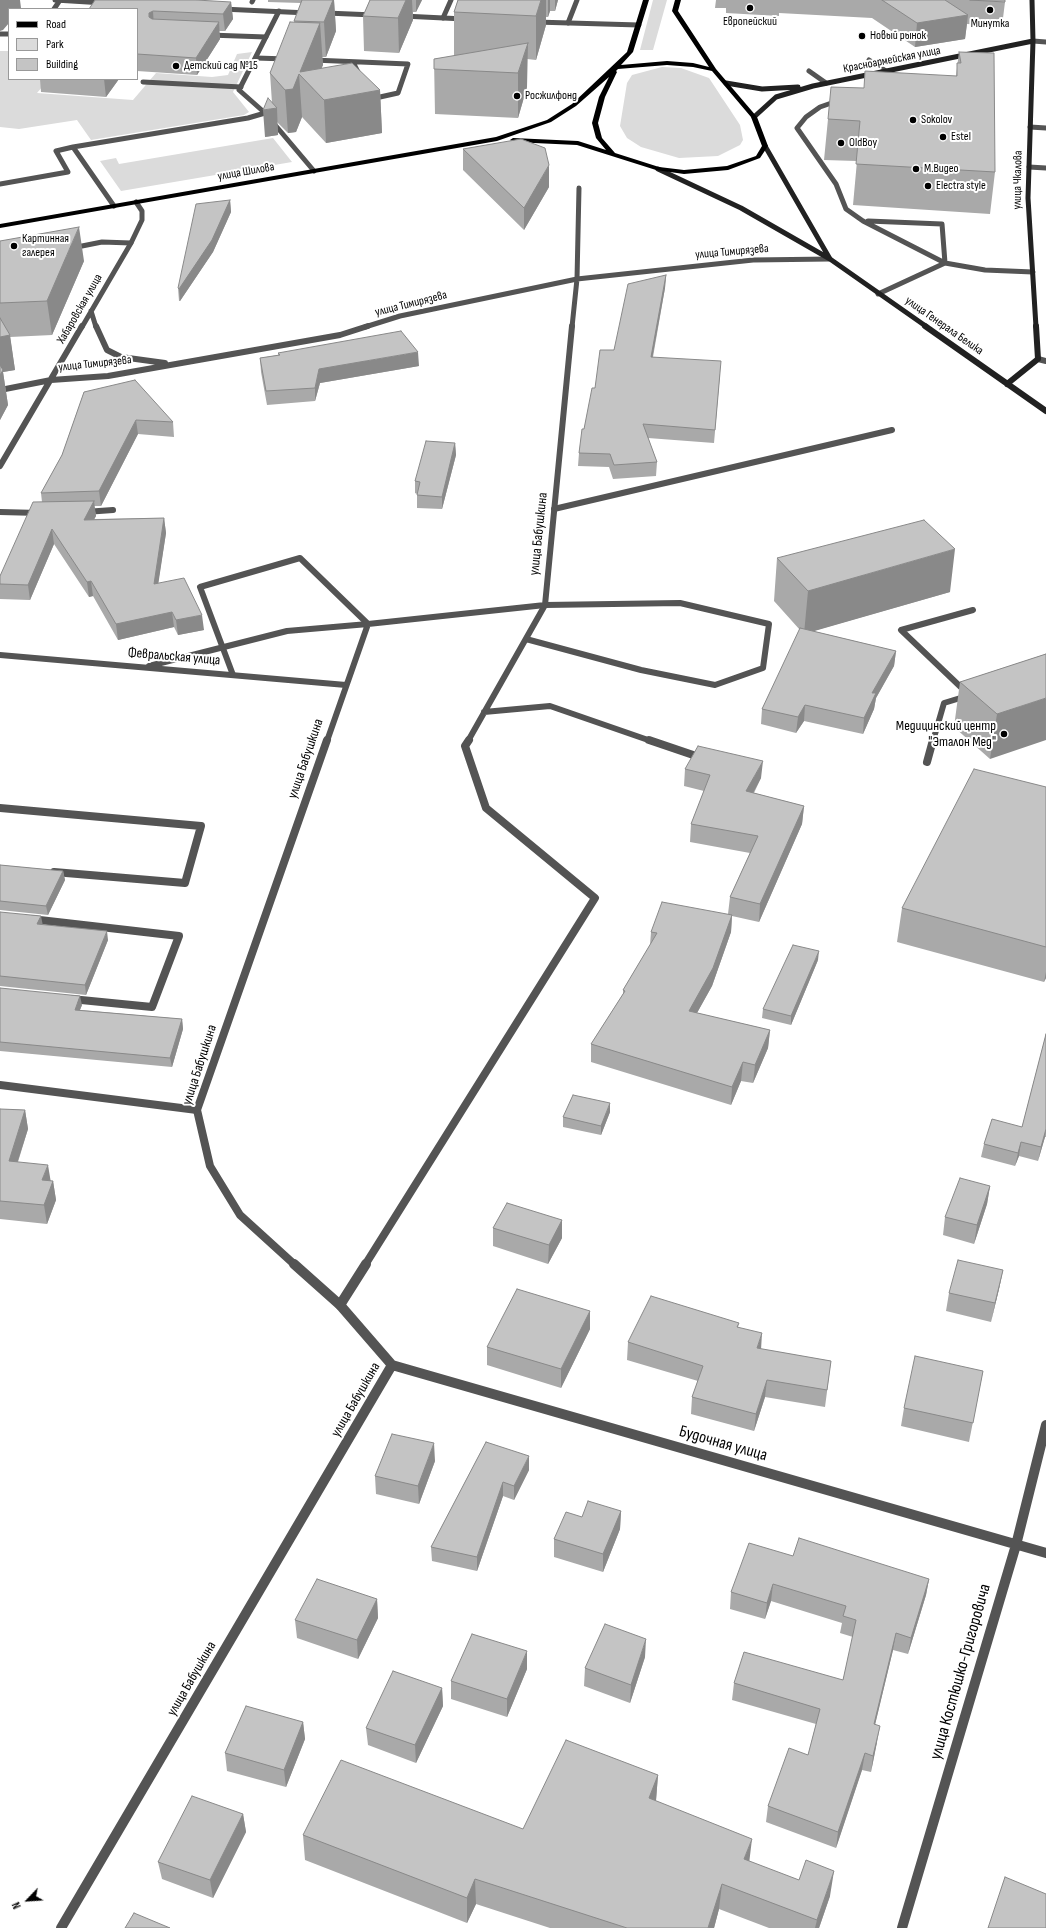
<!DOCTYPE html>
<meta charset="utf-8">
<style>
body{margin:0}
#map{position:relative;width:1046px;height:1928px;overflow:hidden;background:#fff;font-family:"Sofia Sans Condensed",sans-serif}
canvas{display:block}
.legend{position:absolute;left:8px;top:8px;width:130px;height:72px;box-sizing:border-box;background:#fff;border:1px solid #999;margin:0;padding:5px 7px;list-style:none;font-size:12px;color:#000}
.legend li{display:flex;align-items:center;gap:8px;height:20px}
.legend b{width:20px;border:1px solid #999}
.north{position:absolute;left:8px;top:1880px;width:40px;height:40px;-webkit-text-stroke:3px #fff;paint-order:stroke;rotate:245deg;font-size:11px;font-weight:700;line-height:16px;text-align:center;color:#000}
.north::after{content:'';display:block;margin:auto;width:14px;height:18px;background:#000;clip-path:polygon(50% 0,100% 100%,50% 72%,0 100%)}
</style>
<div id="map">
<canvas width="1046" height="1928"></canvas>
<ul class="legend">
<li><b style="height:5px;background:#000"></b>Road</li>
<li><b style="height:11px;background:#dbdbdb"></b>Park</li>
<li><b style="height:11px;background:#c4c4c4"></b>Building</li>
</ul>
<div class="north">N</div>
</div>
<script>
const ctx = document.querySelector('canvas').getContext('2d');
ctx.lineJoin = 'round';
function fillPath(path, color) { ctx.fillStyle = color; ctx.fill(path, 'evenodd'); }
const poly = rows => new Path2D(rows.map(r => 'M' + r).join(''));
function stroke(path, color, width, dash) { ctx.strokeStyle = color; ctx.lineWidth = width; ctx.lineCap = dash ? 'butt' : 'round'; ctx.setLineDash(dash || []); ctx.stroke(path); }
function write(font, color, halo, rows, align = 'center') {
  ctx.font = font + ' "Sofia Sans Condensed",sans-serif'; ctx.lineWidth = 4; ctx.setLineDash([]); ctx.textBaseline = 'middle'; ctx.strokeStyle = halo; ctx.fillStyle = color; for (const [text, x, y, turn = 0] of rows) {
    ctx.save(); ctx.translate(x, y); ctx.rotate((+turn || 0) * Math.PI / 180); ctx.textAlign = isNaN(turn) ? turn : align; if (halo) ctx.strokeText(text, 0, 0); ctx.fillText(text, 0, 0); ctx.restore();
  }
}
fillPath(poly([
 [653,0,667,0,653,50,640,50],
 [0,51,9,51,9,79,49,79,37,93,133,100,156,73,212,77,228,75,237,54,252,52,233,92,249,112,244,115,91,140,77,120,19,129,0,127],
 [662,67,681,68,709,78,740,125,743,140,740,145,718,156,679,158,641,147,627,138,620,126,627,83,632,75],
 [273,138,292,162,121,191,100,161,116,158,119,164]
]), '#dbdbdb');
stroke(poly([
 [252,2,253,0],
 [54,9,60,0],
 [443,18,451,0],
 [568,23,577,0],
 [0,34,9,34],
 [209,35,266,37],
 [256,58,287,59],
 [313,60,408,64,398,93,371,99],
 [869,60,886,71],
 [353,62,359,74],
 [809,71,826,83],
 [143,82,241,87],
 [840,100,820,107,806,117,797,128,836,184,846,209,863,221,945,263,985,270,1033,272],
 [1030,127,1046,128],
 [1029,167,1046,168],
 [0,184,68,172,56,151,73,147],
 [114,206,73,147,248,118,265,113],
 [868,221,942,224,945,263],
 [72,248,102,242,131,243],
 [577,279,579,188],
 [878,294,945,263]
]), '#545454', 5);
stroke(poly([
 [1038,359,1046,361],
 [554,509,892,430],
 [0,512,39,513],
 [85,512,113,510],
 [233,675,200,587,300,558,368,624],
 [967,693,901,630,973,610],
 [484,712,550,706,651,741],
 [468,741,545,605,680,603,769,624,763,668,715,685,641,670,526,639],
 [933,741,944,703,967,696]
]), '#545454', 6);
stroke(poly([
 [649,740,702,758],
 [927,762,933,740],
 [0,808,201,826,185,883,54,872],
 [31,919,179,936,152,1007,71,999],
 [0,1085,197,1110],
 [365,1265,595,898,486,808,465,746,469,740]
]), '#545454', 8);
stroke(poly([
 [340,1305,366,1264]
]), '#545454', 10);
stroke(poly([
 [55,0,104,3],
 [222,9,308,13],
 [279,11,239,90,265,113,314,171],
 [326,13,374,15],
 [403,16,464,19],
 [535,22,639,25],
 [1033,41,1046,42],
 [91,311,96,327],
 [82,327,131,243,142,220,142,211,136,202],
 [365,327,400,316,577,279,753,260,830,259],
 [572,327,577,279]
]), '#545454', 5);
stroke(poly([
 [96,326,107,350,121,357,165,363],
 [0,390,51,380,108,376,340,335,368,326],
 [0,466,82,326],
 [0,655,346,685],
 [149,666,287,631,368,624],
 [327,741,368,624,545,605,572,326]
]), '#545454', 6);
stroke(poly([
 [295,1265,240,1215,210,1166,197,1110,327,740]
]), '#545454', 8);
stroke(poly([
 [392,1365,1046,1553],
 [61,1928,392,1365,340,1305,294,1264],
 [902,1928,1016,1545,1046,1425]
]), '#545454', 10);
stroke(poly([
 [1032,0,1033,41,1028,198,1036,327],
 [726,83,762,89,798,87],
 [754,117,776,97,813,86,1033,41],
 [765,146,830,259],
 [658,169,741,208,830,259,927,327]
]), '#212121', 5);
stroke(poly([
 [925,326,1046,411],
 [1007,384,1038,359,1036,326]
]), '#212121', 6);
fillPath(poly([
 [643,0,649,0,633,52,621,65,667,61,693,63,709,67,672,11,675,0,681,0,678,11,716,69,757,117,768,146,760,158,728,170,684,174,656,170,577,145,513,142,510,140,513,138,578,141,606,150,596,138,592,123,599,97,609,77,576,106,551,122,497,141,0,228,0,224,496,137,547,120,572,104,627,52,643,0],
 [667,65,693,67,712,71,751,117,762,146,756,156,727,166,684,170,659,167,615,153,602,138,598,123,605,97,617,72,616,71,618,69,667,65]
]), '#000');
fillPath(poly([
 [268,0,334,0,336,31,326,57,322,57,323,65,321,68,380,90,382,133,326,143,302,117,296,132,288,133,277,122,278,135,265,137,272,103,270,73,294,22,301,3,268,2],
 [370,0,422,0,416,12,413,12,413,20,399,53,364,51,363,16],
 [458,0,558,0,555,11,550,11,548,17,546,17,546,25,536,60,527,59,527,87,518,118,435,114,434,59,454,56,454,12],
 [716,0,1005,0,1005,2,1002,26,967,24,965,39,915,47,872,18,779,13,779,16,726,13,726,8,715,8],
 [231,2,233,19,225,31,219,31,220,39,197,75,137,71,137,9],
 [959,52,995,172,990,214,853,205,857,161,824,160,828,119,864,88,956,76],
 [40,79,119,79,106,97,41,92],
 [463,149,549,187,524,230,463,170],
 [230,200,231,212,213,252,180,301,179,301,178,288],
 [0,241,84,261,52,335,10,337,15,370,3,372,8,405,0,420],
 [666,275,665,288,653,357,720,374,714,443,648,438,657,462,656,476,613,479,609,467,578,466,579,453,584,429,595,388,614,350],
 [278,353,419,366,320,383,315,401,267,405,261,372,260,358,278,355],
 [84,392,173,422,174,437,138,434,101,506,94,506,96,516,94,519,164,518,166,533,158,583,204,630,178,635,174,627,118,640,93,596,89,597,54,544,30,600,0,599,0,576,42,502,41,493,62,455],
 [455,443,456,455,442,509,417,508,417,494,415,493,415,481],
 [777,558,950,592,813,631,896,651,894,666,876,698,874,709,863,734,804,721,796,733,761,724,762,709,800,630,774,601],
 [1046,654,990,759,954,727,960,682],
 [685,769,761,778,754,793,804,806,802,824,759,922,732,916,731,932,712,986,697,1013,770,1030,768,1048,753,1083,741,1081,731,1105,591,1062,591,1044,623,994,623,990,650,945,651,932,728,914,730,897,750,853,690,842,691,824,704,791,684,786],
 [1046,787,1046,978,1044,982,897,942,902,908],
 [0,865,63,871,65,880,48,915,0,910],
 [0,912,42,925,108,940,86,995,0,986],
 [818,960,791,1025,762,1018,763,1009],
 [0,988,82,1005,80,1010,182,1019,183,1029,172,1067,0,1051],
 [1046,1034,1046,1137,1045,1137,1038,1161,1019,1156,1015,1166,981,1157,984,1144,1022,1127],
 [0,1109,25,1110,28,1129,18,1162,51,1181,53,1181,56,1200,47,1224,0,1219],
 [610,1112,601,1135,563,1127,563,1117],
 [990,1186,987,1204,974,1244,943,1235,945,1217],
 [562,1220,562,1238,548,1264,493,1246,493,1228],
 [1003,1270,999,1289,991,1322,946,1311,949,1293],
 [590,1311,590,1329,561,1388,487,1365,487,1347],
 [739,1323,738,1327,761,1349,831,1361,825,1407,765,1397,754,1431,691,1414,692,1397,698,1381,627,1360,628,1342],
 [983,1371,969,1442,901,1426,904,1408],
 [486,1442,529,1470,514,1500,503,1496,477,1571,432,1561,431,1547],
 [435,1461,419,1504,376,1494,375,1476],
 [621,1511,620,1529,603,1572,554,1557,554,1539,582,1517],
 [793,1556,929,1579,926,1595,908,1654,893,1650,875,1725,877,1742,871,1772,862,1770,836,1848,766,1822,768,1806,808,1755,816,1724,732,1700,734,1683,843,1680,853,1637,840,1633,842,1623,771,1601,765,1619,730,1609,731,1592],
 [377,1599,378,1618,358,1659,297,1638,295,1620],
 [645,1657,630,1703,584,1686,585,1668],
 [527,1669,507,1717,451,1699,451,1681],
 [442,1688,443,1706,416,1763,368,1745,366,1728],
 [303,1722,305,1739,286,1787,227,1771,225,1753],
 [658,1775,656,1801,749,1861,830,1896,819,1928,769,1928,719,1909,714,1928,550,1928,476,1904,467,1923,305,1860,303,1835,523,1829],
 [243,1814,246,1832,213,1898,162,1879,158,1862]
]), '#a9a9a9');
fillPath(poly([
 [0,0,20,0,21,8,20,9,9,9,9,23,3,30,0,31],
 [333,0,334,0,336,31,326,57,324,22],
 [406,0,412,0,413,20,399,53,398,18],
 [416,0,422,0,416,12],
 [541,0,546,0,546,25,536,60,536,16],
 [548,0,550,0,550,11,548,17],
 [555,0,558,0,555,11],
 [231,2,233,19,225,31,223,14],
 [153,11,154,28,150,30,149,13],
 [968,15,965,39,915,47,917,23],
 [219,22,220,39,197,75,196,58],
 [320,23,323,65,313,89,300,72],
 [528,43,527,87,518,118,518,73],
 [299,74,302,117,296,132,288,133,285,90],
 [104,79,119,79,106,97],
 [380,90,382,133,326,143,324,100],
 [277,108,278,135,265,137,263,110],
 [549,165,549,187,524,230,524,208],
 [230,200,231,212,213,252,180,301,179,289],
 [79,227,84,261,52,335,47,301],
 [666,275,665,288,650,370,651,357],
 [10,335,15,370,3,372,8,405,0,420,0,337],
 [418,352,419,366,320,383,315,401,315,388,319,369],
 [136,420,138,434,101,506,99,491],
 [455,443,456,455,442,509,442,497],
 [94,501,96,516,86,535,84,520],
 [164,518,166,533,156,599,154,584],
 [52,529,54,544,30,600,28,585],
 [955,549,950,592,804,634,808,591],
 [91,581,93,596,89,597,87,582],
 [172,612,174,627,118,640,116,624],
 [202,615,204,630,178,635,176,620],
 [896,651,894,666,876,698,874,709,863,734,864,718,872,693],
 [1046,698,1046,740,990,759,997,714],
 [805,705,804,721,796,733,798,717],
 [763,761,761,778,745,808,746,791],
 [804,806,802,824,759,922,760,904],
 [63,871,65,880,48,915,46,906],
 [732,915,731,932,712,986,688,1029,689,1011],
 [41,916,43,926,37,924],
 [107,931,108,940,86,995,85,985],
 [819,951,818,960,791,1025,791,1016],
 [1046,972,1046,978,1044,982],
 [80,996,82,1005,76,1019,75,1010],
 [182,1019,183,1029,172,1067,170,1058],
 [770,1030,768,1048,753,1083,755,1065],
 [743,1062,741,1081,731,1105,732,1087],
 [610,1103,610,1112,601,1135,601,1126],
 [25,1110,28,1129,12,1179,9,1161],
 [1046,1129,1045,1137,1038,1161,1041,1147],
 [1021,1142,1019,1156,1015,1166,1018,1153],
 [48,1165,51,1183,42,1180],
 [53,1181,56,1200,47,1224,44,1205],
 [990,1186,987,1204,974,1244,977,1225],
 [562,1220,562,1238,548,1264,549,1245],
 [1003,1270,999,1289,991,1322,995,1303],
 [590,1311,590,1329,561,1388,561,1369],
 [762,1333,761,1350,757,1348],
 [767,1380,765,1397,754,1431,756,1414],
 [434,1443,435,1461,419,1504,418,1486],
 [529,1456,529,1470,514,1500,514,1486],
 [503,1482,503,1496,477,1571,477,1557],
 [621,1511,620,1529,603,1572,603,1554],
 [929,1579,926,1595,908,1654,911,1638],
 [773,1584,771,1601,765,1619,767,1603],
 [377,1599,378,1618,358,1659,357,1640],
 [896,1633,893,1650,871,1741,874,1724],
 [646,1639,645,1657,630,1703,631,1685],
 [527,1651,527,1669,507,1717,507,1699],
 [442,1688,443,1706,416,1763,415,1745],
 [303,1722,305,1739,286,1787,284,1770],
 [880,1726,877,1742,871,1772,873,1756],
 [865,1753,862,1770,836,1848,838,1832],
 [658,1775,656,1800,647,1824,649,1798],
 [243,1814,246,1832,213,1898,210,1880],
 [752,1839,749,1864,744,1859],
 [834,1871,830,1896,819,1928,815,1928,817,1920],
 [475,1879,476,1904,467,1923,467,1898],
 [722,1884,719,1909,714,1928,708,1928]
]), '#898989');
const building = poly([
 [95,0,196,0,231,2,223,14,153,11,149,13,149,17,152,19,219,22,196,58,137,54,137,9,89,9,95,0],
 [302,0,333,0,324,22,294,21,302,0],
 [370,0,406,0,398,18,363,16,370,0],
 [458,0,541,0,536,16,454,12,458,0],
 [882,0,945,0,968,15,917,23,882,0],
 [970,0,1005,0,1005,2,970,0],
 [290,22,320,23,300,72,352,63,380,90,324,100,299,74,293,89,285,90,270,73,290,22],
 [528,43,518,73,434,69,434,59,528,43],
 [959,52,994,53,995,172,856,164,860,121,828,119,831,87,864,88,865,71,957,76,957,63,961,63,959,52],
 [268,98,277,108,263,110,268,98],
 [521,139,545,148,549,165,524,208,463,149,521,139],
 [230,200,212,240,179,289,178,288,196,204,230,200],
 [79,227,47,301,0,303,0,241,79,227],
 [666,275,651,357,721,361,715,430,643,424,657,462,614,465,610,454,579,453,582,429,584,429,592,388,595,388,600,350,614,350,628,284,666,275],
 [0,318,10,335,0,337,0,318],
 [401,331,418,352,319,369,315,388,266,391,260,358,280,355,278,353,401,331],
 [0,365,3,370,0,375,0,365],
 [135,380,173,422,136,420,99,491,41,493,62,455,84,392,135,380],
 [426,441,455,443,442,497,417,495,420,482,415,481,426,441],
 [94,501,84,520,164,518,154,584,184,578,202,615,176,620,172,612,116,624,91,581,87,582,52,529,28,585,0,584,0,576,33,502,94,501],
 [924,520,955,549,808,591,777,558,924,520],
 [800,628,896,651,872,693,876,693,864,718,805,705,798,717,762,709,800,628],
 [1046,654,1046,698,997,714,960,682,1046,654],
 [698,746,763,761,746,791,804,806,760,904,730,897,758,836,691,824,710,775,685,769,698,746],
 [974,769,1046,787,1046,947,902,908,974,769],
 [0,865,63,871,46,906,0,901,0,865],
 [662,902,732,915,713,968,689,1011,770,1030,755,1065,743,1062,732,1087,591,1044,625,991,623,990,657,933,651,932,662,902],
 [0,912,41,916,37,924,107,931,85,985,0,976,0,912],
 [793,945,819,951,791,1016,763,1009,793,945],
 [0,988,80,996,75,1010,182,1019,170,1058,0,1042,0,988],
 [1046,1034,1046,1129,1041,1147,1021,1142,1018,1153,984,1144,992,1119,1022,1127,1046,1034],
 [573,1095,610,1103,601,1126,563,1117,573,1095],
 [0,1109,25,1110,9,1161,48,1165,42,1180,53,1181,44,1205,0,1201,0,1109],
 [960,1178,990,1186,977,1225,945,1217,960,1178],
 [507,1203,562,1220,549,1245,493,1228,507,1203],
 [958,1260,1003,1270,995,1303,949,1293,958,1260],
 [517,1289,590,1311,561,1369,487,1347,517,1289],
 [651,1296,739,1323,737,1327,762,1333,757,1348,831,1361,827,1390,767,1380,756,1414,692,1397,703,1366,628,1342,651,1296],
 [915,1356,983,1371,973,1423,904,1408,915,1356],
 [392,1434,434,1443,418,1486,375,1476,392,1434],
 [486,1442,529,1456,514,1486,503,1482,477,1557,431,1547,486,1442],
 [588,1501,621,1511,603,1554,554,1539,566,1512,582,1517,588,1501],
 [799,1538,929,1579,911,1638,896,1633,874,1724,880,1726,873,1756,865,1753,838,1832,768,1806,789,1748,808,1755,820,1709,734,1683,744,1652,843,1680,856,1620,843,1616,846,1606,773,1584,767,1603,731,1592,749,1543,793,1556,799,1538],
 [317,1579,377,1599,357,1640,295,1620,317,1579],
 [605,1624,646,1639,631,1685,585,1668,605,1624],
 [472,1634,527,1651,507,1699,451,1681,472,1634],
 [393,1671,442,1688,415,1745,366,1728,393,1671],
 [246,1706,303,1722,284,1770,225,1753,246,1706],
 [566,1740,658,1775,649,1798,752,1839,744,1859,799,1880,806,1860,834,1871,817,1920,722,1884,708,1928,627,1928,475,1879,467,1898,303,1835,341,1760,523,1829,566,1740],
 [192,1796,243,1814,210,1880,158,1862,192,1796],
 [1005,1877,1046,1894,1046,1928,988,1928,1005,1877],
 [134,1913,170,1928,125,1928,134,1913]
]);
fillPath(building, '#c4c4c4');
stroke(building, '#898989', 1);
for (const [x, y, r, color] of [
 [750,8,4,"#000"],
 [990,10,4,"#000"],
 [862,36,4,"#000"],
 [176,66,4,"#000"],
 [517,96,4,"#000"],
 [913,120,4,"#000"],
 [943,137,4,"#000"],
 [841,143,4,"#000"],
 [916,169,4,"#000"],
 [928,186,4,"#000"],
 [14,246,4,"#000"],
 [1004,734,4,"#000"]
]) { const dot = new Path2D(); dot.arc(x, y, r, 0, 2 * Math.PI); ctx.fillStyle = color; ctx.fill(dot); stroke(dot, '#fff', 1.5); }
write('12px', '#000', '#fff', [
 ["Европейский",750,22,"center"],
 ["Минутка",990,24,"center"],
 ["Новый рынок",870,36],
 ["Детский сад №15",184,66],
 ["Росжилфонд",525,96],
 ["Sokolov",921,120],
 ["Estel",951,137],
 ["OldBoy",849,143],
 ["М.Видео",924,169],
 ["Electra style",936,186],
 ["Картинная",22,239],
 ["галерея",22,253]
], 'left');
write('12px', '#000', '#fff', [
 ["Красноармейская улица",892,60,-11],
 ["улица Шилова",246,172,-10],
 ["улица Чкалова",1018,180,-89],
 ["улица Тимирязева",732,252,-5],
 ["улица Тимирязева",411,304,-14],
 ["Хабаровская улица",80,309,-60],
 ["улица Генерала Белика",944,326,35],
 ["улица Тимирязева",95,364,-6]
]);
write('14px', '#000', '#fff', [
 ["улица Бабушкина",539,534,-84],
 ["Февральская улица",174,657,5],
 ["улица Бабушкина",306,759,-71],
 ["улица Бабушкина",200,1065,-72],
 ["улица Бабушкина",356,1400,-60],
 ["улица Бабушкина",192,1679,-60]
]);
write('14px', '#000', '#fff', [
 ["Медицинский центр",996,726],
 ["\"Эталон Мед\"",996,742]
], 'right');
write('17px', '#000', '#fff', [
 ["Будочная улица",723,1444,16],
 ["улица Костюшко-Григоровича",961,1672,-74]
]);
</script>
